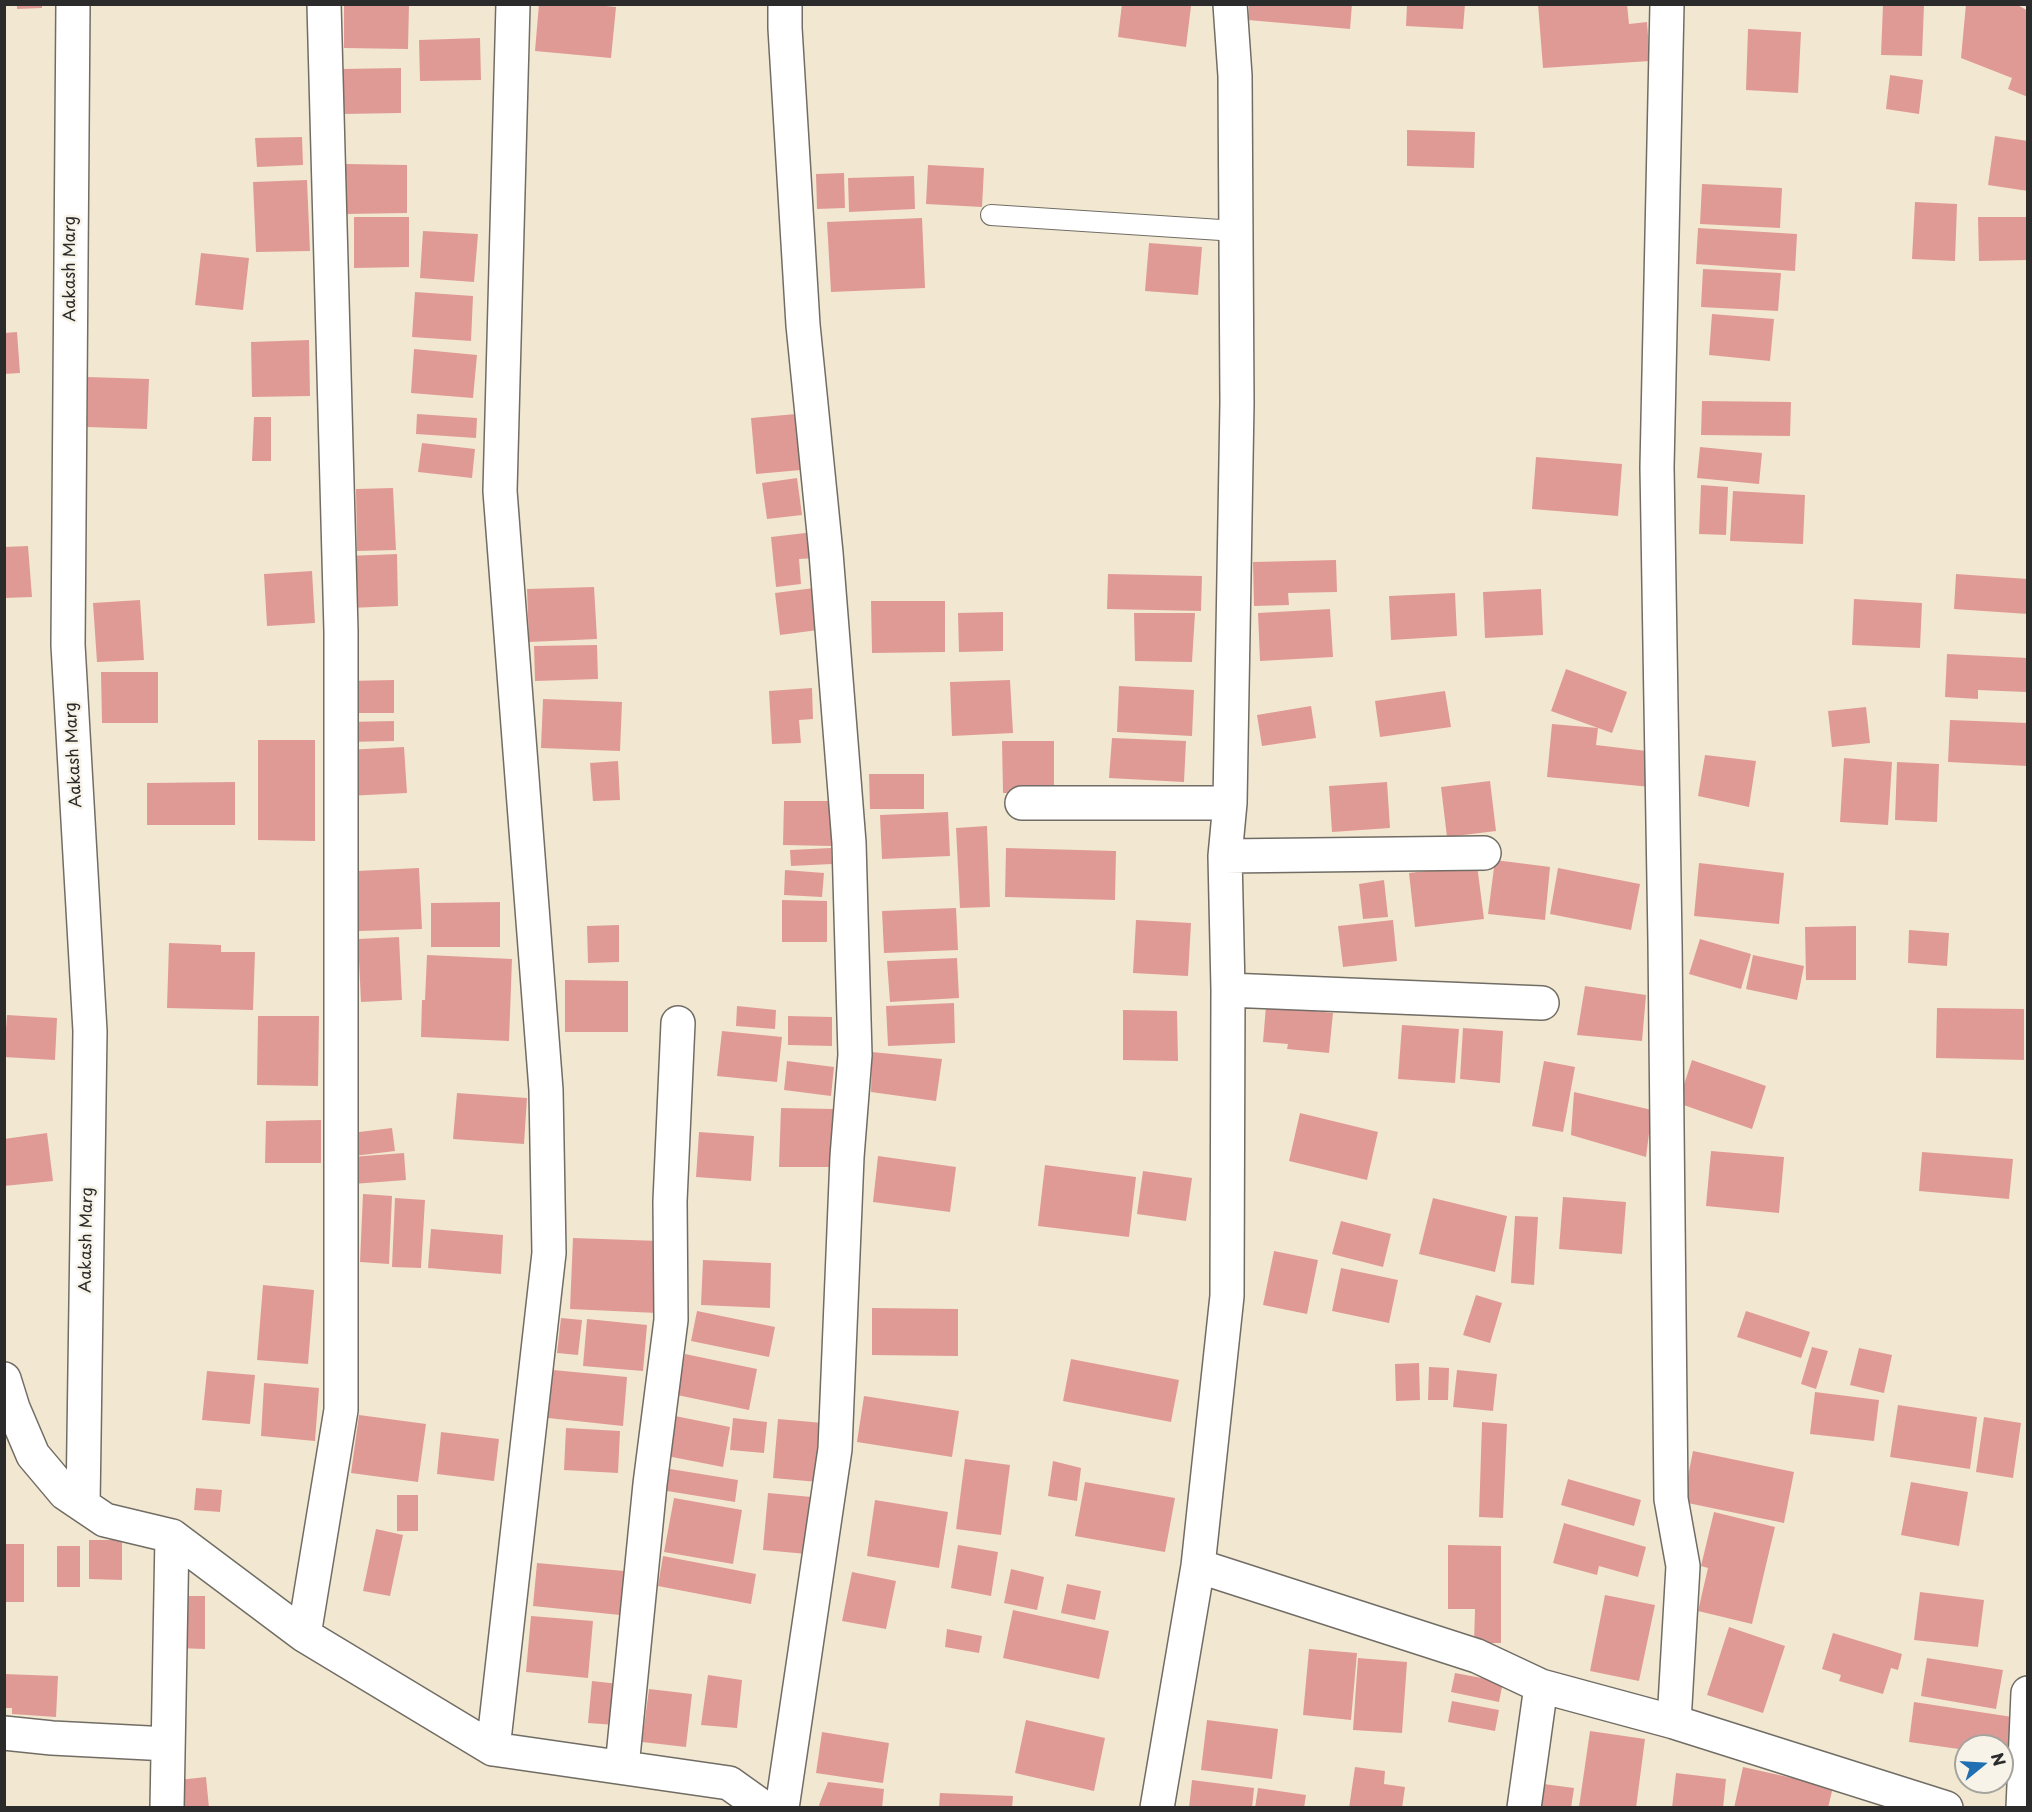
<!DOCTYPE html>
<style>
body{margin:0}
#map{position:relative;width:2032px;height:1812px;overflow:hidden;background:#f2e8d1;font-family:"Playpen Sans",sans-serif}
canvas{display:block}
.frame{position:absolute;inset:0;border:6px solid #2b2b2b;pointer-events:none}
.north{position:absolute;left:1954px;top:1734px;width:60px;height:60px;box-sizing:border-box;background:#f7f3e8;border:2px solid #a5a39c;border-radius:50%;rotate:72deg;font-size:16px;font-weight:700;line-height:24px;text-align:center;color:#2b2b2b}
.north::after{content:'';display:block;margin:auto;width:21px;height:27px;background:#1f6fb2;clip-path:polygon(50% 0,100% 100%,50% 72%,0 100%)}
</style>
<div id="map">
<canvas width="2032" height="1812"></canvas>
<div class="frame"></div>
<div class="north">N</div>
</div>
<script>
const ctx = document.querySelector('canvas').getContext('2d');
ctx.lineJoin = 'round';
function fillPath(path, color) { ctx.fillStyle = color; ctx.fill(path, 'evenodd'); }
const poly = rows => new Path2D(rows.map(r => 'M' + r).join(''));
function stroke(path, color, width, dash) { ctx.strokeStyle = color; ctx.lineWidth = width; ctx.lineCap = dash ? 'butt' : 'round'; ctx.setLineDash(dash || []); ctx.stroke(path); }
function write(font, color, halo, rows, align = 'center') {
  ctx.font = font + ' "Playpen Sans",sans-serif'; ctx.lineWidth = 5; ctx.setLineDash([]); ctx.textBaseline = 'middle'; ctx.strokeStyle = halo; ctx.fillStyle = color; for (const [text, x, y, turn = 0] of rows) {
    ctx.save(); ctx.translate(x, y); ctx.rotate((+turn || 0) * Math.PI / 180); ctx.textAlign = isNaN(turn) ? turn : align; if (halo) ctx.strokeText(text, 0, 0); ctx.fillText(text, 0, 0); ctx.restore();
  }
}
fillPath(poly([
 [17,4,42,4,42,8,17,9],
 [344,4,409,4,408,49,344,48],
 [539,4,586,4,616,7,611,58,535,51],
 [1122,4,1191,6,1186,47,1118,37],
 [1249,4,1352,4,1350,29,1248,20],
 [1407,4,1465,4,1463,29,1406,26],
 [1538,4,1627,4,1629,24,1647,22,1650,61,1543,68],
 [1966,4,2016,4,2028,11,2028,97,2008,89,2012,78,1961,58],
 [1883,5,1924,5,1922,56,1881,55],
 [1748,29,1801,32,1798,93,1746,90],
 [480,38,481,80,420,81,419,40],
 [401,68,401,113,342,114,342,69],
 [1890,75,1923,80,1919,114,1886,109],
 [1407,130,1475,132,1474,168,1407,166],
 [1995,136,2028,141,2028,191,1988,185],
 [302,137,303,165,257,167,255,138],
 [346,164,407,165,407,213,346,214],
 [928,165,984,168,982,207,926,204],
 [844,173,845,208,817,209,816,174],
 [914,176,915,209,849,212,848,178],
 [307,180,310,251,256,252,253,182],
 [1702,184,1782,188,1780,228,1700,224],
 [1915,202,1957,204,1955,261,1912,259],
 [354,217,409,217,409,267,354,268],
 [1978,217,2028,217,2028,260,1979,261],
 [922,218,925,288,831,292,827,222],
 [1698,228,1797,234,1795,271,1696,264],
 [423,231,478,234,474,282,420,278],
 [1149,243,1202,247,1198,295,1145,291],
 [201,253,249,258,243,310,195,305],
 [1703,269,1781,273,1778,311,1701,307],
 [415,292,473,296,471,341,412,337],
 [1712,314,1774,319,1770,361,1709,355],
 [17,332,20,373,4,374,4,333],
 [309,340,310,396,252,397,251,342],
 [414,349,477,355,473,398,411,393],
 [88,377,149,379,147,429,87,427],
 [1702,401,1791,402,1790,436,1701,435],
 [417,414,477,418,476,438,416,434],
 [796,414,801,470,756,474,751,418],
 [254,417,271,417,271,461,252,461],
 [422,443,475,449,472,478,418,472],
 [1700,447,1762,453,1759,484,1697,478],
 [1536,457,1622,464,1618,516,1532,509],
 [797,478,802,515,767,519,762,483],
 [1701,485,1728,487,1726,535,1699,534],
 [393,488,396,550,357,551,356,489],
 [1733,491,1805,495,1803,544,1730,541],
 [814,532,816,558,799,559,801,584,776,587,771,537],
 [28,546,32,597,4,598,4,547],
 [397,554,398,606,349,608,347,556],
 [1336,560,1337,592,1288,593,1289,605,1254,606,1253,562],
 [312,571,315,623,267,626,264,574],
 [1108,574,1202,576,1201,611,1107,609],
 [1956,574,2028,579,2028,614,1954,609],
 [594,587,597,639,529,642,527,589],
 [814,588,818,630,780,635,775,593],
 [1541,589,1543,635,1485,638,1483,592],
 [1455,593,1457,636,1391,640,1389,596],
 [1854,599,1922,603,1920,648,1852,645],
 [140,600,144,660,97,662,93,603],
 [871,601,945,601,945,652,872,653],
 [1330,609,1333,657,1260,661,1258,613],
 [1003,612,1003,651,959,652,958,613],
 [1134,613,1195,613,1192,662,1135,661],
 [597,645,598,679,535,681,534,646],
 [1947,654,2028,658,2026,692,1978,690,1978,699,1945,697],
 [1566,669,1627,692,1612,733,1551,711],
 [101,672,158,672,158,723,102,723],
 [394,680,394,713,347,713,347,681],
 [1010,680,1013,733,952,736,950,682],
 [1119,686,1194,690,1192,736,1117,732],
 [812,688,813,719,799,720,801,743,772,744,769,691],
 [1445,691,1451,727,1380,737,1375,701],
 [543,699,622,702,620,751,541,748],
 [1311,706,1316,738,1262,746,1257,715],
 [1866,707,1870,743,1832,747,1828,711],
 [1950,720,2028,723,2028,766,1948,762],
 [394,721,394,741,347,742,346,722],
 [1552,724,1598,728,1596,745,1655,752,1651,787,1547,777],
 [1112,738,1186,741,1184,782,1109,778],
 [258,740,315,740,315,841,258,840],
 [1002,741,1054,741,1054,793,1003,793],
 [404,747,407,793,347,796,345,750],
 [1705,755,1756,761,1749,807,1698,796],
 [1844,758,1892,762,1888,825,1840,822],
 [618,761,620,800,593,801,590,763],
 [1897,762,1939,764,1937,822,1895,820],
 [869,774,924,774,924,809,870,809],
 [1490,781,1496,831,1447,837,1441,787],
 [235,782,235,825,147,825,147,783],
 [1387,782,1390,828,1332,832,1329,786],
 [784,801,832,801,832,846,783,845],
 [948,812,950,856,882,859,880,815],
 [987,826,990,907,960,908,956,828],
 [831,848,832,864,791,866,790,850],
 [1006,848,1116,851,1115,900,1005,897],
 [1495,860,1550,867,1545,920,1488,914],
 [1699,863,1784,873,1779,924,1694,916],
 [1477,865,1484,919,1415,927,1409,873],
 [419,868,422,929,359,931,357,871],
 [1558,868,1640,884,1631,930,1550,914],
 [785,870,824,873,822,897,784,895],
 [1384,880,1388,917,1363,919,1359,884],
 [782,900,827,901,827,942,782,942],
 [500,902,500,947,431,947,431,903],
 [956,908,958,950,884,953,882,911],
 [1136,920,1191,923,1188,976,1133,973],
 [1393,920,1397,961,1343,967,1338,926],
 [619,925,619,962,588,963,587,926],
 [1856,926,1856,980,1806,980,1805,927],
 [1909,930,1949,933,1947,966,1908,963],
 [399,937,402,1000,361,1002,358,939],
 [1700,939,1751,954,1741,989,1689,974],
 [169,943,221,945,221,952,255,952,253,1010,167,1008],
 [427,955,512,959,509,1041,421,1037,422,1000,425,1000],
 [1753,955,1804,966,1797,1000,1746,989],
 [957,958,959,998,890,1002,887,961],
 [565,980,628,981,628,1032,565,1032],
 [1585,986,1646,995,1642,1041,1577,1035],
 [954,1003,955,1043,888,1046,886,1006],
 [737,1006,776,1010,775,1029,736,1026],
 [1266,1006,1333,1013,1329,1053,1287,1049,1288,1044,1263,1042],
 [1937,1008,2024,1009,2024,1060,1936,1058],
 [1123,1010,1177,1011,1178,1061,1123,1060],
 [7,1015,57,1018,55,1060,4,1057],
 [258,1016,319,1016,318,1086,257,1085],
 [788,1016,832,1017,832,1046,788,1045],
 [1402,1025,1459,1029,1455,1083,1398,1079],
 [1463,1028,1503,1031,1500,1083,1460,1079],
 [722,1031,782,1037,777,1082,717,1076],
 [872,1052,942,1059,936,1101,871,1092],
 [1692,1060,1766,1086,1752,1129,1678,1103],
 [787,1061,834,1067,831,1096,784,1090],
 [1544,1061,1575,1067,1563,1132,1532,1126],
 [1574,1092,1652,1110,1646,1157,1571,1135],
 [457,1093,527,1098,524,1144,453,1139],
 [781,1108,833,1109,832,1167,779,1167],
 [1300,1113,1378,1132,1367,1180,1289,1161],
 [321,1120,321,1163,265,1163,266,1121],
 [392,1128,395,1151,354,1156,351,1133],
 [699,1132,754,1136,751,1181,696,1177],
 [47,1133,53,1181,4,1186,4,1139],
 [1711,1151,1784,1157,1779,1213,1706,1206],
 [1922,1152,2013,1159,2009,1199,1919,1191],
 [404,1153,406,1180,353,1184,351,1157],
 [878,1156,956,1167,950,1212,873,1202],
 [1045,1165,1136,1177,1129,1237,1038,1226],
 [1143,1171,1192,1178,1186,1221,1137,1214],
 [363,1194,392,1196,389,1264,360,1262],
 [1563,1197,1626,1202,1622,1254,1559,1249],
 [395,1198,425,1200,421,1268,392,1267],
 [1433,1198,1507,1216,1495,1272,1419,1254],
 [1515,1216,1538,1217,1534,1285,1511,1283],
 [1341,1221,1391,1234,1383,1267,1332,1254],
 [431,1229,503,1235,501,1274,428,1268],
 [573,1238,660,1241,657,1313,570,1309],
 [1274,1251,1318,1260,1307,1314,1263,1305],
 [703,1260,771,1263,770,1308,701,1305],
 [1341,1268,1398,1280,1389,1323,1332,1311],
 [263,1285,314,1290,308,1364,257,1360],
 [1476,1295,1502,1303,1490,1343,1463,1335],
 [872,1308,958,1309,958,1356,872,1355],
 [697,1311,775,1327,769,1357,691,1341],
 [1746,1311,1810,1332,1801,1358,1737,1337],
 [561,1318,582,1320,578,1355,557,1353],
 [587,1319,647,1325,643,1371,583,1366],
 [1812,1347,1828,1351,1816,1389,1801,1384],
 [1859,1348,1892,1355,1884,1393,1850,1385],
 [685,1354,757,1369,749,1410,677,1395],
 [1071,1359,1179,1380,1171,1422,1063,1401],
 [1419,1363,1420,1400,1396,1401,1395,1364],
 [1429,1367,1449,1368,1448,1400,1428,1400],
 [553,1370,627,1377,623,1426,548,1418],
 [1457,1370,1497,1374,1493,1411,1453,1407],
 [207,1371,255,1375,250,1424,202,1420],
 [264,1383,319,1388,315,1441,261,1436],
 [1815,1392,1879,1400,1874,1441,1810,1434],
 [864,1396,959,1411,952,1457,857,1442],
 [1898,1405,1977,1417,1970,1469,1890,1457],
 [359,1415,426,1424,418,1482,351,1473],
 [675,1416,730,1427,723,1467,667,1456],
 [1984,1417,2021,1423,2013,1478,1976,1472],
 [733,1418,767,1422,764,1453,730,1450],
 [778,1419,823,1423,818,1482,773,1478],
 [1482,1422,1507,1424,1503,1518,1479,1517],
 [566,1428,620,1431,618,1473,564,1470],
 [441,1432,499,1439,494,1481,437,1474],
 [1693,1451,1794,1472,1784,1523,1683,1502],
 [965,1459,1010,1465,1001,1535,956,1529],
 [1053,1461,1081,1468,1077,1501,1048,1496],
 [664,1468,738,1480,735,1502,661,1490],
 [1568,1479,1641,1500,1634,1526,1561,1505],
 [1085,1482,1175,1498,1165,1552,1075,1536],
 [1911,1482,1968,1492,1959,1546,1901,1535],
 [196,1488,222,1490,220,1512,194,1510],
 [768,1493,812,1497,807,1554,763,1550],
 [397,1495,418,1495,418,1531,397,1531],
 [674,1498,742,1510,733,1564,664,1552],
 [875,1500,948,1512,939,1568,867,1556],
 [1714,1512,1775,1527,1752,1624,1698,1611,1708,1568,1701,1566],
 [1564,1523,1646,1547,1638,1577,1599,1566,1597,1575,1553,1563],
 [376,1529,403,1535,390,1596,363,1591],
 [89,1540,122,1540,122,1580,89,1579],
 [4,1544,24,1544,24,1602,4,1602],
 [958,1545,998,1552,991,1596,951,1588],
 [1448,1545,1501,1546,1501,1643,1474,1643,1475,1609,1448,1609],
 [57,1546,80,1546,80,1587,57,1587],
 [663,1556,756,1574,751,1604,658,1586],
 [537,1563,624,1571,620,1615,533,1606],
 [1011,1569,1044,1577,1037,1610,1004,1603],
 [852,1572,896,1581,886,1629,842,1621],
 [1067,1584,1101,1591,1095,1620,1061,1613],
 [1920,1592,1984,1600,1978,1647,1914,1640],
 [1605,1595,1655,1605,1639,1681,1590,1671],
 [178,1596,205,1596,205,1649,177,1648],
 [1013,1610,1109,1631,1099,1679,1003,1658],
 [531,1616,593,1621,588,1678,526,1672],
 [1729,1627,1785,1646,1763,1713,1707,1695],
 [947,1629,982,1636,979,1653,945,1647],
 [1833,1633,1902,1654,1898,1670,1891,1668,1883,1694,1839,1681,1841,1675,1822,1669],
 [1309,1649,1357,1653,1351,1720,1303,1715],
 [1358,1658,1407,1662,1402,1733,1353,1730],
 [1927,1658,2003,1670,1996,1709,1921,1696],
 [1455,1673,1503,1682,1499,1702,1451,1692],
 [4,1674,58,1676,56,1717,12,1714,12,1708,4,1708],
 [708,1675,742,1680,737,1728,701,1725],
 [592,1681,619,1684,615,1725,588,1723],
 [649,1689,692,1694,686,1747,642,1742],
 [1452,1701,1499,1710,1495,1731,1448,1722],
 [1914,1702,2019,1718,2013,1758,2002,1756,2002,1746,1966,1746,1966,1750,1909,1742],
 [1026,1720,1105,1738,1094,1791,1015,1773],
 [1207,1720,1278,1729,1272,1779,1201,1770],
 [1590,1731,1645,1739,1636,1808,1579,1807],
 [822,1732,889,1743,883,1783,816,1773],
 [1355,1767,1385,1771,1384,1784,1405,1787,1402,1808,1349,1808],
 [1743,1767,1833,1787,1828,1808,1804,1806,1804,1808,1734,1808],
 [1676,1773,1726,1779,1723,1808,1672,1808],
 [206,1777,209,1808,181,1808,178,1780],
 [1192,1780,1254,1788,1252,1808,1189,1808],
 [828,1782,884,1789,882,1808,821,1808,819,1805],
 [1536,1783,1574,1788,1571,1808,1533,1808],
 [1258,1788,1306,1795,1304,1808,1255,1808],
 [940,1793,1013,1796,1012,1808,939,1808]
]), '#e09a96');
const service = poly([
 [991,215,1236,231]
]);
const minor = poly([
 [73,4,68,645,90,1031,83,1505],
 [1667,4,1657,467,1665,942,1671,1499,1683,1566,1674,1722],
 [1022,803,1230,803],
 [1225,856,1484,853],
 [1228,990,1542,1003],
 [4,1379,13,1408,33,1455,65,1493,105,1520,172,1536,304,1635,493,1749,729,1783,764,1808],
 [1198,1566,1477,1656,1541,1686,1674,1722,1946,1808],
 [304,1635,341,1410,341,631,324,4],
 [4,1733,52,1738,168,1744],
 [493,1749,549,1253,546,1090,500,491,513,4],
 [622,1767,650,1484,671,1320,670,1201,678,1023],
 [167,1808,172,1536],
 [782,1808,835,1449,847,1157,855,1055,849,843,826,553,803,325,785,28,785,4],
 [1157,1808,1198,1566,1227,1296,1228,990,1225,856,1230,803,1237,403,1235,76,1230,4],
 [1524,1808,1541,1686],
 [2023,1808,2028,1693]
]);
stroke(service, '#716d65', 22);
stroke(minor, '#716d65', 36);
stroke(service, '#fff', 20);
stroke(minor, '#fff', 33);
write('16px', '#2b2b2b', '#f7f3e8', [
 ["Aakash Marg",71,269,-90],
 ["Aakash Marg",74,755,-93],
 ["Aakash Marg",87,1240,-89]
]);
</script>
